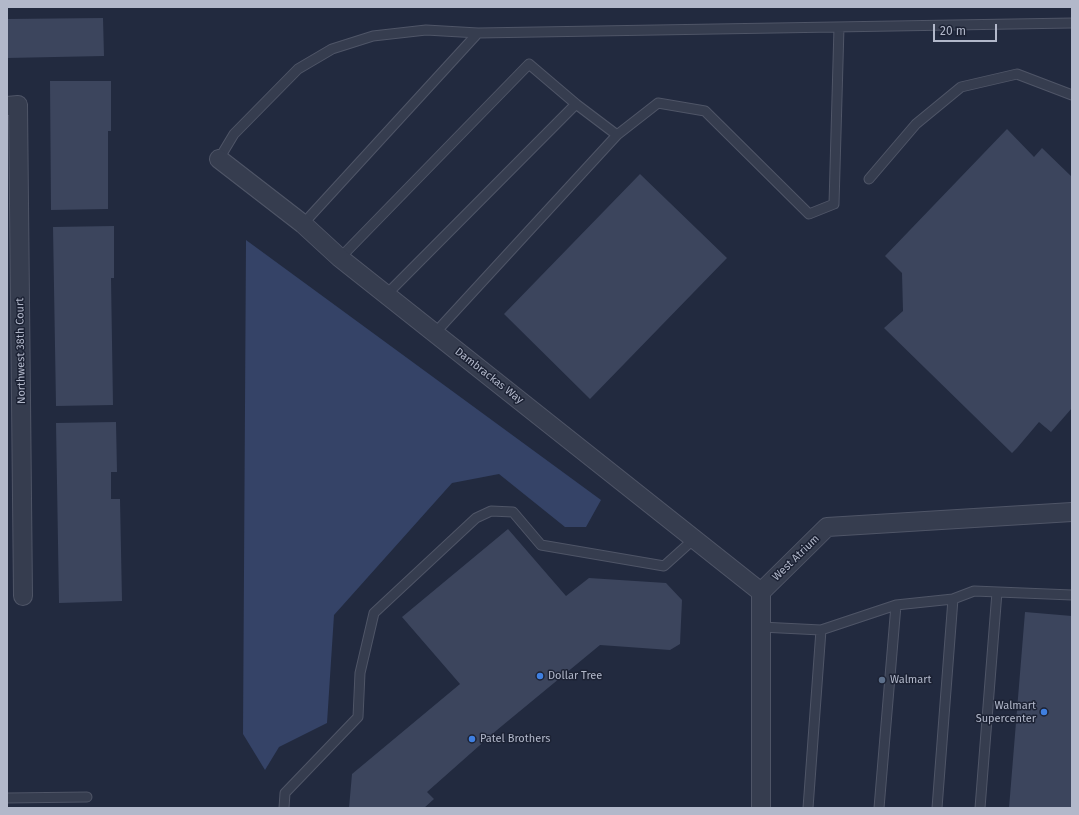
<!DOCTYPE html>
<style>
body{margin:0}
#map{position:relative;width:1079px;height:815px;overflow:hidden;background:#222a3f;font-family:"Fira Sans",sans-serif}
canvas{display:block}
.frame{position:absolute;inset:0;border:8px solid #b2b8ca;pointer-events:none}
.scale{position:absolute;left:933px;top:24px;width:64px;height:18px;box-sizing:border-box;border:2px solid #b2b8ca;border-top:0;padding-left:5px;font-size:12px;line-height:14px;white-space:nowrap;color:#b2b8ca;-webkit-text-stroke:3px #1c2234;paint-order:stroke}
</style>
<div id="map">
<canvas width="1079" height="815"></canvas>
<div class="frame"></div>
<div class="scale">20 m</div>
</div>
<script>
const ctx = document.querySelector('canvas').getContext('2d');
ctx.lineJoin = 'round';
function fillPath(path, color) { ctx.fillStyle = color; ctx.fill(path, 'evenodd'); }
const poly = rows => new Path2D(rows.map(r => 'M' + r).join(''));
function stroke(path, color, width, dash) { ctx.strokeStyle = color; ctx.lineWidth = width; ctx.lineCap = dash ? 'butt' : 'round'; ctx.setLineDash(dash || []); ctx.stroke(path); }
function write(font, color, halo, rows, align = 'center') {
  ctx.font = font + ' "Fira Sans",sans-serif'; ctx.lineWidth = 3; ctx.setLineDash([]); ctx.textBaseline = 'middle'; ctx.strokeStyle = halo; ctx.fillStyle = color; for (const [text, x, y, turn = 0] of rows) {
    ctx.save(); ctx.translate(x, y); ctx.rotate((+turn || 0) * Math.PI / 180); ctx.textAlign = isNaN(turn) ? turn : align; if (halo) ctx.strokeText(text, 0, 0); ctx.fillText(text, 0, 0); ctx.restore();
  }
}
fillPath(poly([
 [246,240,601,500,586,527,565,527,499,474,452,483,334,615,327,723,279,747,265,770,243,734]
]), '#354367');
fillPath(poly([
 [103,18,104,56,7,58,7,19],
 [50,81,111,81,111,131,108,131,108,209,51,210],
 [1007,129,1034,157,1042,148,1072,177,1072,408,1051,432,1039,422,1017,448,1012,453,884,328,903,311,902,273,885,256],
 [640,174,727,258,590,399,504,314],
 [114,226,114,278,111,278,113,405,56,406,53,227],
 [116,422,117,472,111,472,111,499,120,499,122,601,59,603,56,423],
 [508,529,566,596,589,578,666,583,682,600,680,644,670,650,600,645,497,730,427,792,434,799,424,808,349,808,352,774,460,684,402,617],
 [1025,612,1072,616,1072,808,1009,808]
]), '#3c455d');
const lane = poly([
 [617,135,658,103,705,111,809,214,834,204,839,27],
 [219,159,234,134,298,69,332,49,373,36,426,30,478,33],
 [869,179,916,124,961,87,1017,74,1072,95],
 [303,224,478,33,1072,23],
 [340,258,529,64,576,104,387,294],
 [435,333,617,135,576,104],
 [761,627,821,630],
 [7,798,87,797],
 [284,808,285,793,358,717,360,673,374,613,476,518,491,511,513,512,541,545,664,566,694,539],
 [808,808,821,630,896,605,953,599,974,591,1072,595],
 [879,808,896,605],
 [937,808,953,599],
 [980,808,997,592]
]);
const street = poly([
 [7,106,18,105,23,596],
 [219,159,303,224,340,258,761,592],
 [761,808,761,592,827,527,1072,512]
]);
stroke(lane, '#4f5567', 11);
stroke(street, '#4f5567', 20);
stroke(lane, '#363d4f', 9);
stroke(street, '#363d4f', 18);
for (const [x, y, r, color] of [
 [540,676,4,"#3f7fe0"],
 [882,680,4,"#5c6f8a"],
 [1044,712,4,"#3f7fe0"],
 [472,739,4,"#3f7fe0"]
]) { const dot = new Path2D(); dot.arc(x, y, r, 0, 2 * Math.PI); ctx.fillStyle = color; ctx.fill(dot); stroke(dot, '#1c2234', 1.5); }
write('11px', '#b2b8ca', '#1c2234', [
 ["Northwest 38th Court",21,351,-91],
 ["Dambrackas Way",489,376,38],
 ["West Atrium",796,558,-44]
]);
write('11px', '#b2b8ca', '#1c2234', [
 ["Dollar Tree",548,676],
 ["Walmart",890,680],
 ["Walmart",1036,706,"right"],
 ["Supercenter",1036,719,"right"],
 ["Patel Brothers",480,739]
], 'left');
</script>
